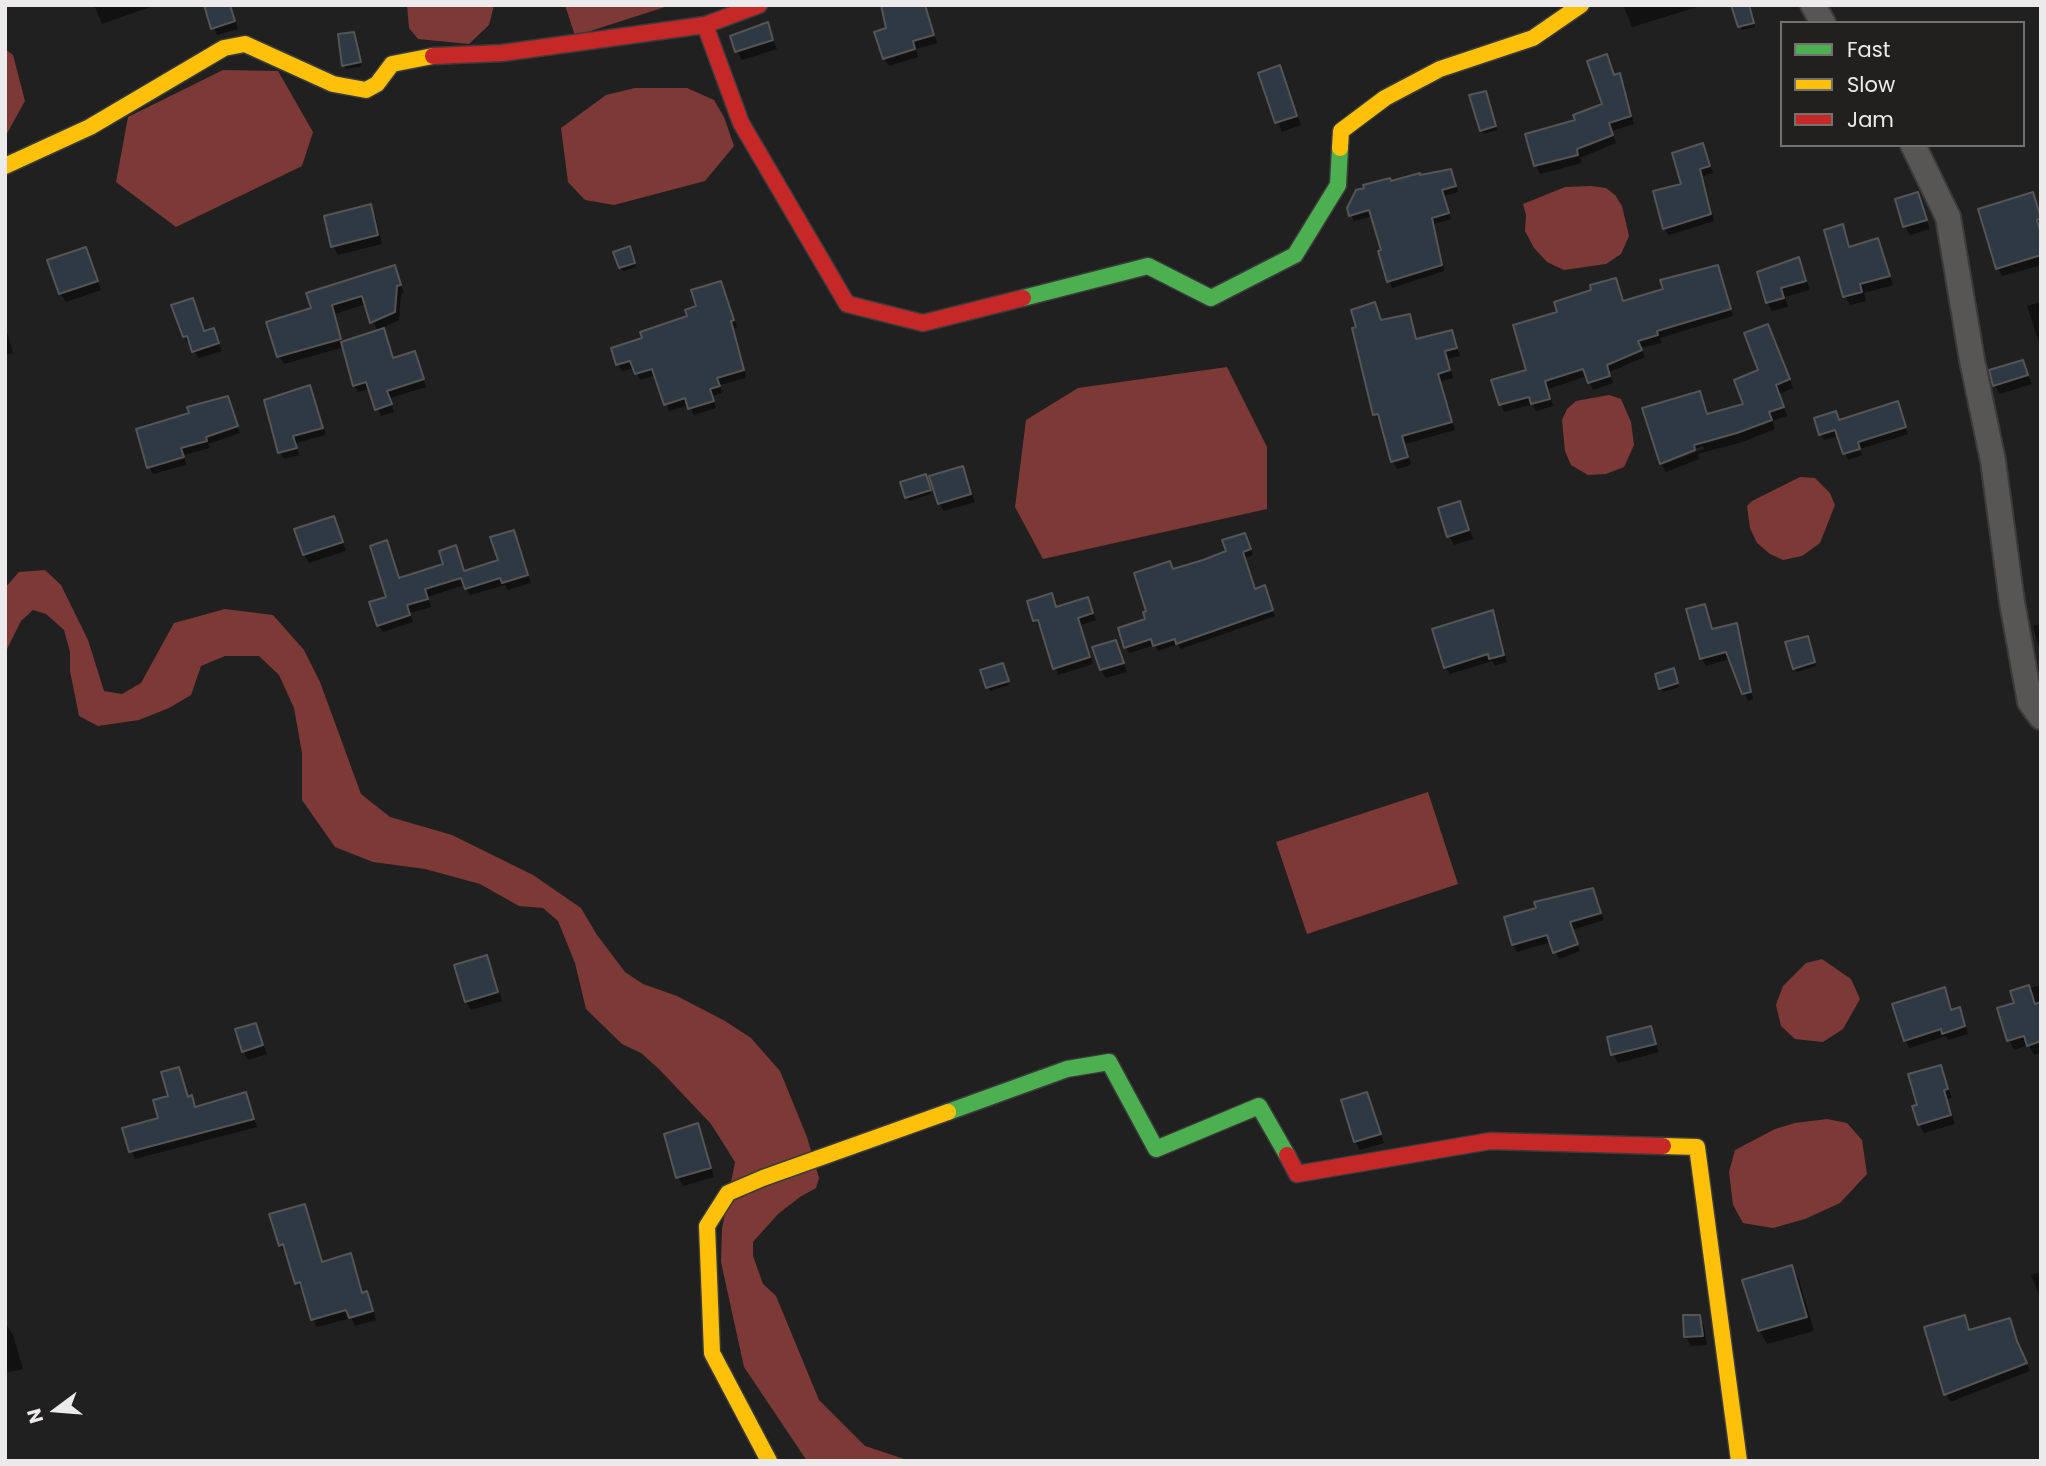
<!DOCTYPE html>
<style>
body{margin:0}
#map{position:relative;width:2046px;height:1466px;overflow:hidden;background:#212020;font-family:Poppins,sans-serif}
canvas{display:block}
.frame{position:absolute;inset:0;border:7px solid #eceaea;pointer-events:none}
.legend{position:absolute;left:1780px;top:21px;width:245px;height:126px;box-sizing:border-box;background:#221f1f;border:2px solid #737070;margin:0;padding:9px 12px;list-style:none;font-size:21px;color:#eceaea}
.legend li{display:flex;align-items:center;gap:14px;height:35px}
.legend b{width:35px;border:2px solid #737070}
.north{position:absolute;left:21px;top:1375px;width:70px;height:70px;-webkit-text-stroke:5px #221f1f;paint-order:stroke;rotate:254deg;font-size:19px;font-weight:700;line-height:28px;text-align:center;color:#eceaea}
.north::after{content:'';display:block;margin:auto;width:24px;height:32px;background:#eceaea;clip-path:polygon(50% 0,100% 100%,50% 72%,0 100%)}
</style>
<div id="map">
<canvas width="2046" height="1466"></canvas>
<div class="frame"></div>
<ul class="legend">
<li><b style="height:9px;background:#4caf50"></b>Fast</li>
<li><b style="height:9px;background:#ffc107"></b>Slow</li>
<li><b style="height:9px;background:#c62828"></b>Jam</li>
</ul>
<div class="north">N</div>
</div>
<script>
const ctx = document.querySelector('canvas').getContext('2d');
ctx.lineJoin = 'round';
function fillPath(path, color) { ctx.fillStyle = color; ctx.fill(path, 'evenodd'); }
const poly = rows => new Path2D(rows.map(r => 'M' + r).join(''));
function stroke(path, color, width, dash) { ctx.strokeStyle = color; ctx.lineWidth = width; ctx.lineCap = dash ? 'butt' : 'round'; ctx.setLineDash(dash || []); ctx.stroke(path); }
fillPath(poly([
 [407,5,494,5,489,25,469,44,418,39,409,28],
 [565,5,671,5,575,36],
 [5,49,13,55,25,101,5,137],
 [223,70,278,71,313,132,302,166,176,227,116,182,128,117],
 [635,88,687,88,714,100,724,117,734,146,705,181,614,205,585,200,568,182,561,128,606,95],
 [1591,186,1606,188,1615,195,1622,206,1629,236,1621,254,1606,264,1564,270,1547,262,1534,248,1525,231,1526,215,1523,204,1565,187],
 [1227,367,1267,447,1267,509,1043,559,1015,507,1026,420,1078,388],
 [1609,395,1621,399,1631,422,1634,445,1624,467,1606,474,1588,475,1571,465,1565,451,1562,420,1567,409,1576,401],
 [1800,477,1815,478,1830,493,1835,505,1820,543,1802,556,1783,560,1770,554,1757,543,1750,528,1747,506,1752,501],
 [45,570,61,585,88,640,104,691,122,694,141,683,174,623,225,609,273,615,304,650,320,682,361,794,390,817,452,835,533,875,581,908,597,935,625,972,643,984,677,996,725,1021,751,1038,780,1071,807,1137,819,1178,816,1188,800,1197,778,1214,753,1242,753,1256,763,1284,776,1296,819,1400,865,1446,910,1461,807,1461,744,1367,721,1262,722,1229,735,1162,711,1124,659,1069,641,1053,622,1044,586,1009,575,963,558,921,543,908,519,906,480,884,425,869,373,862,335,847,302,800,302,753,294,708,279,675,259,656,225,656,201,666,191,695,169,708,139,720,98,726,79,716,70,671,70,652,64,630,46,614,33,610,21,621,5,653,5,588,19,572],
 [1428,792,1458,884,1307,934,1276,842],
 [1822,959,1851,979,1860,999,1843,1029,1823,1042,1795,1039,1781,1026,1776,1005,1778,999,1783,986,1806,963],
 [1827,1119,1847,1123,1862,1140,1867,1174,1840,1203,1805,1219,1773,1228,1743,1223,1733,1205,1729,1172,1735,1150,1775,1129,1795,1123]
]), '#7d3935');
fillPath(poly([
 [94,5,156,5,102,24],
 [206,5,231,5,238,29,217,35],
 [883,5,926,5,937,43,916,49,918,57,889,66,884,58,888,30],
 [1623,5,1704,5,1632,27],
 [1733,5,1748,5,1755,27,1742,30],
 [767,25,777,49,742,60,737,51],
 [355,38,362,66,346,69,344,65],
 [1610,64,1615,76,1619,75,1623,83,1634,124,1612,131,1616,143,1580,158,1582,163,1540,174,1536,166,1527,135,1578,122,1604,105],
 [1279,68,1301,125,1282,132,1260,74],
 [1487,96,1497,130,1484,134,1481,130],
 [1702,145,1713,173,1703,176,1714,221,1669,235,1664,228],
 [1450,171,1458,192,1444,196,1451,219,1434,224,1444,271,1392,288,1381,253,1384,252,1373,216,1354,221,1351,215,1391,183],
 [1918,194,1930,229,1910,235,1905,226],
 [2032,194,2041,216,2041,265,2002,276,1998,268],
 [370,206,375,215,382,244,338,255,333,246],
 [1842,226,1851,248,1877,240,1882,249,1893,285,1864,293,1866,301,1850,305,1845,296],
 [85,249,101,290,66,302,60,293],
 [631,252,636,267,623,271,620,267],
 [1799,260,1810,290,1785,297,1788,307,1772,311,1767,302],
 [1717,267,1733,316,1660,338,1661,343,1641,348,1645,357,1609,372,1613,383,1593,390,1587,376,1548,389,1553,406,1536,411,1533,404,1504,412,1494,381,1528,371,1559,314,1615,280,1624,302,1665,290],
 [394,268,404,293,401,294,399,320,377,330,366,304,335,314,343,343,383,330,394,360,414,353,418,360,426,387,390,398,394,412,381,416,370,389,358,392,354,385,344,347,284,364,279,356,313,309],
 [721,283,737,327,734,328,746,378,720,385,722,393,712,396,716,408,694,415,689,405,669,411,656,375,640,380,634,368,622,371,618,364,644,339,689,317],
 [192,300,205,332,213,330,222,351,198,358,191,342,188,344,184,337],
 [2041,302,2041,349,2027,306],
 [1374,304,1382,322,1409,316,1417,341,1452,332,1460,356,1448,359,1453,378,1441,381,1455,430,1405,444,1411,465,1397,469,1393,461,1382,422,1379,422,1375,414],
 [5,325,13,353,5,355],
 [1772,335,1793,388,1779,394,1787,416,1772,421,1775,429,1742,442,1698,454,1699,459,1666,472,1662,465,1704,449,1703,446,1661,462,1699,393,1708,415,1745,405,1761,371],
 [2022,362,2032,384,2000,394,1995,385],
 [310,387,326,435,296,443,299,455,284,459,280,452],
 [227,398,240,433,208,444,210,448,184,455,186,465,153,474,149,467,191,415],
 [1897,404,1908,434,1860,449,1862,455,1848,460,1839,436,1824,440,1821,434,1835,413,1840,422],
 [962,468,975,502,944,511,939,503],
 [927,480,931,494,909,501,907,497],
 [1459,503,1473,539,1454,545,1449,536],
 [333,518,346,551,309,563,304,554],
 [513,532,531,583,508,590,505,585,470,595,464,585,428,597,431,607,410,613,413,622,383,632,378,625,388,598,386,542,400,580,445,565,456,548,465,572,500,561],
 [1248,541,1253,555,1245,558,1256,590,1264,587,1275,616,1181,649,1178,644,1158,651,1155,645,1129,653,1126,647,1147,620,1148,612,1173,571,1228,552],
 [1051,595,1057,608,1087,599,1096,620,1081,625,1093,664,1058,675,1042,626,1039,627,1035,620],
 [1704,606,1713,630,1736,625,1740,632,1753,699,1748,701,1730,659,1706,666,1702,659,1688,611],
 [1492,612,1496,619,1507,662,1495,666,1492,661,1450,674,1445,667],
 [2041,624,2041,656,2033,626],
 [1809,641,1816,666,1797,672,1794,668],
 [1115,642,1127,672,1106,678,1101,670],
 [1004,669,1009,685,990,691,988,687],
 [1675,674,1679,687,1663,692,1657,675],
 [1592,890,1604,920,1572,930,1580,951,1559,959,1551,942,1517,952,1513,944],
 [486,957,491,966,502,1001,471,1010,466,1001],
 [2041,985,2041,1053,2034,1055,2029,1045,2014,1050,2009,1040,2016,1004,2012,993],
 [1945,989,1953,1011,1959,1009,1963,1017,1968,1034,1948,1040,1946,1036,1910,1048,1905,1040],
 [256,1025,267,1054,248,1060,243,1051],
 [1650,1028,1659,1052,1618,1063,1613,1054],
 [1940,1067,1952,1098,1947,1099,1955,1124,1924,1133,1919,1124,1920,1106],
 [178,1069,189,1098,191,1097,197,1108,245,1094,257,1127,135,1159,125,1129,160,1119,170,1097],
 [1366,1094,1384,1143,1360,1150,1355,1141],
 [697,1125,702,1134,714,1177,683,1186,678,1177],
 [304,1206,309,1214,323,1263,350,1255,364,1294,366,1293,371,1302,376,1320,355,1326,351,1318,317,1327,313,1319,304,1290,302,1291,297,1283,288,1252,285,1253,280,1245],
 [1791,1267,1799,1280,1814,1331,1767,1344,1760,1331,1744,1281],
 [2041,1272,2041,1300,2031,1275],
 [1699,1317,1704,1326,1707,1345,1691,1346,1686,1337],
 [1964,1317,1970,1332,2010,1320,2030,1371,1950,1402,1946,1394],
 [7,1326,13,1335,23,1369,5,1373,5,1327]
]), '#0007');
const building = poly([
 [204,5,230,5,235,21,211,29,204,5],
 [881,5,925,5,934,35,913,41,915,49,883,59,874,32,886,28,881,5],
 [1731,5,1749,5,1754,23,1738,27,1731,5],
 [768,22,773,40,735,52,730,36,768,22],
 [354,32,361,62,342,66,338,34,354,32],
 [1607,54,1614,75,1620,73,1631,116,1609,123,1613,135,1577,149,1578,155,1534,166,1525,134,1575,120,1573,115,1602,104,1587,61,1607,54],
 [1280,65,1297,116,1275,123,1258,73,1280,65],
 [1486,91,1496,126,1480,131,1469,95,1486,91],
 [1703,143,1710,166,1700,169,1711,214,1663,229,1653,191,1681,184,1672,153,1703,143],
 [1451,169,1456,186,1442,190,1449,213,1432,218,1442,265,1387,282,1378,251,1381,250,1369,210,1349,216,1347,208,1356,190,1364,188,1363,185,1390,178,1391,181,1420,173,1420,175,1451,169],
 [1918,192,1927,220,1903,227,1895,199,1918,192],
 [2033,192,2041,218,2037,220,2041,234,2041,255,1996,269,1978,209,2033,192],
 [371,204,378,235,331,247,324,216,371,204],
 [1843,224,1849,247,1878,238,1890,276,1860,284,1862,292,1843,297,1824,230,1843,224],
 [630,246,635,263,619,268,613,252,630,246],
 [86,247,98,281,59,294,47,260,86,247],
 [1799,257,1806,281,1781,288,1784,298,1766,303,1757,272,1799,257],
 [395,265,401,285,397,286,395,312,370,323,362,296,332,305,341,339,277,357,266,322,311,308,306,293,395,265],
 [1718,265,1731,309,1657,331,1658,335,1638,341,1642,350,1607,365,1610,376,1588,383,1583,369,1545,381,1550,399,1531,404,1529,397,1499,405,1491,380,1526,370,1513,325,1557,312,1554,302,1591,290,1590,285,1616,278,1623,301,1663,289,1660,280,1718,265],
 [721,281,734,320,731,321,744,370,717,378,720,386,710,389,714,401,688,409,685,398,664,405,652,369,635,374,630,361,616,365,611,348,642,338,640,332,687,316,685,310,696,306,691,290,721,281],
 [193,298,204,331,214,328,219,343,192,352,187,336,183,337,171,305,193,298],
 [1375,302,1381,320,1410,314,1416,339,1452,330,1457,348,1445,351,1450,370,1438,374,1452,422,1402,436,1408,457,1391,462,1378,414,1373,415,1352,328,1356,327,1351,310,1375,302],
 [1768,324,1790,379,1776,385,1784,407,1769,412,1772,420,1737,433,1694,445,1695,450,1660,464,1642,408,1700,391,1707,414,1743,404,1734,380,1758,370,1744,333,1768,324],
 [384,328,393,358,415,351,424,379,387,391,392,404,375,410,366,382,353,386,341,342,384,328],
 [2023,360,2028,375,1993,386,1989,370,2023,360],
 [310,385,323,428,293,436,297,448,278,453,264,400,310,385],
 [228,396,238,426,206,437,207,441,181,448,184,457,147,468,136,429,189,413,187,407,228,396],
 [1898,401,1906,427,1858,442,1860,449,1843,454,1835,430,1819,435,1814,418,1836,411,1839,420,1898,401],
 [963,466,971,494,938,504,929,476,963,466],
 [926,474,931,490,905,498,900,482,926,474],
 [1460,501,1469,530,1447,537,1438,508,1460,501],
 [334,516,343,542,303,555,294,529,334,516],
 [514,530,528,575,502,583,500,578,465,589,461,578,425,589,428,599,407,605,410,615,377,626,369,602,386,597,370,546,387,540,399,578,443,564,439,551,456,545,464,571,498,560,490,537,514,530],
 [1245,533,1251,549,1243,552,1255,589,1265,585,1273,610,1176,644,1175,639,1153,646,1151,639,1124,648,1118,628,1145,619,1143,612,1146,611,1134,573,1170,561,1173,569,1203,560,1226,551,1222,540,1245,533],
 [1052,593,1056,607,1088,597,1093,613,1078,618,1090,657,1053,669,1038,620,1033,621,1027,601,1052,593],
 [1705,604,1712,629,1737,623,1751,692,1742,694,1726,652,1700,659,1686,609,1705,604],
 [1493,610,1504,655,1489,659,1488,654,1444,668,1432,629,1493,610],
 [1808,636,1815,662,1793,669,1785,642,1808,636],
 [1116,640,1124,663,1100,670,1092,647,1116,640],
 [1003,663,1009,681,986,688,980,670,1003,663],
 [1674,668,1678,683,1659,689,1655,674,1674,668],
 [1593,888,1601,913,1570,922,1578,944,1553,953,1547,935,1512,945,1504,917,1536,908,1534,902,1593,888],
 [487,955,498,992,465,1002,454,965,487,955],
 [2029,985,2035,1004,2041,1002,2041,1041,2027,1046,2024,1036,2007,1041,1997,1008,2014,1003,2010,991,2029,985],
 [1945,987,1951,1010,1960,1007,1965,1026,1942,1034,1941,1029,1904,1041,1892,1004,1945,987],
 [256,1023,263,1045,242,1052,235,1029,256,1023],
 [1651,1026,1656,1044,1611,1055,1607,1037,1651,1026],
 [1941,1065,1948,1089,1944,1090,1951,1115,1918,1125,1912,1106,1917,1105,1908,1074,1941,1065],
 [179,1067,188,1097,192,1095,195,1107,246,1092,254,1119,129,1152,122,1128,158,1118,153,1100,168,1096,161,1072,179,1067],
 [1367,1092,1381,1134,1354,1142,1341,1100,1367,1092],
 [698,1123,711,1168,676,1178,664,1134,698,1123],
 [305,1204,322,1262,351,1253,362,1293,367,1291,373,1311,349,1318,346,1310,311,1320,300,1282,295,1284,283,1244,279,1246,269,1214,305,1204],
 [1792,1265,1807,1317,1758,1331,1742,1280,1792,1265],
 [1683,1315,1700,1315,1703,1336,1684,1337,1683,1315],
 [1965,1315,1969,1330,2010,1318,2017,1341,2027,1363,1944,1395,1924,1327,1965,1315]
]);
fillPath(building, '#2f3943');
stroke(building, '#555556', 2);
const street = poly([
 [1813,5,1823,23],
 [1913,145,1948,217,1972,360,1993,461,2012,602,2030,702,2041,717]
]);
const fast = poly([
 [1023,298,1148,266,1211,298,1295,255,1338,185,1340,148],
 [948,1112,1067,1069,1109,1062,1156,1149,1259,1106,1287,1155]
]);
const slow = poly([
 [1340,148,1341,131,1385,98,1440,69,1533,38,1581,5],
 [5,166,90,127,224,48,245,44,333,84,366,90,377,84,392,64,433,56],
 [1663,1146,1697,1147,1739,1461],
 [769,1461,712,1353,707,1226,728,1193,763,1178,948,1112]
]);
const jam = poly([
 [705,25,741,123,847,304,923,323,1023,298],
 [433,56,502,53,705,25,759,5],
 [1287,1155,1297,1174,1490,1141,1663,1146]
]);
stroke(street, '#3b3b3b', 28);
stroke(fast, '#3b3b3b', 19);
stroke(slow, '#3b3b3b', 19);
stroke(jam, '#3b3b3b', 19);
stroke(street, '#575655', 24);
stroke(fast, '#4caf50', 16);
stroke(slow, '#ffc107', 16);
stroke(jam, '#c62828', 16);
</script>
